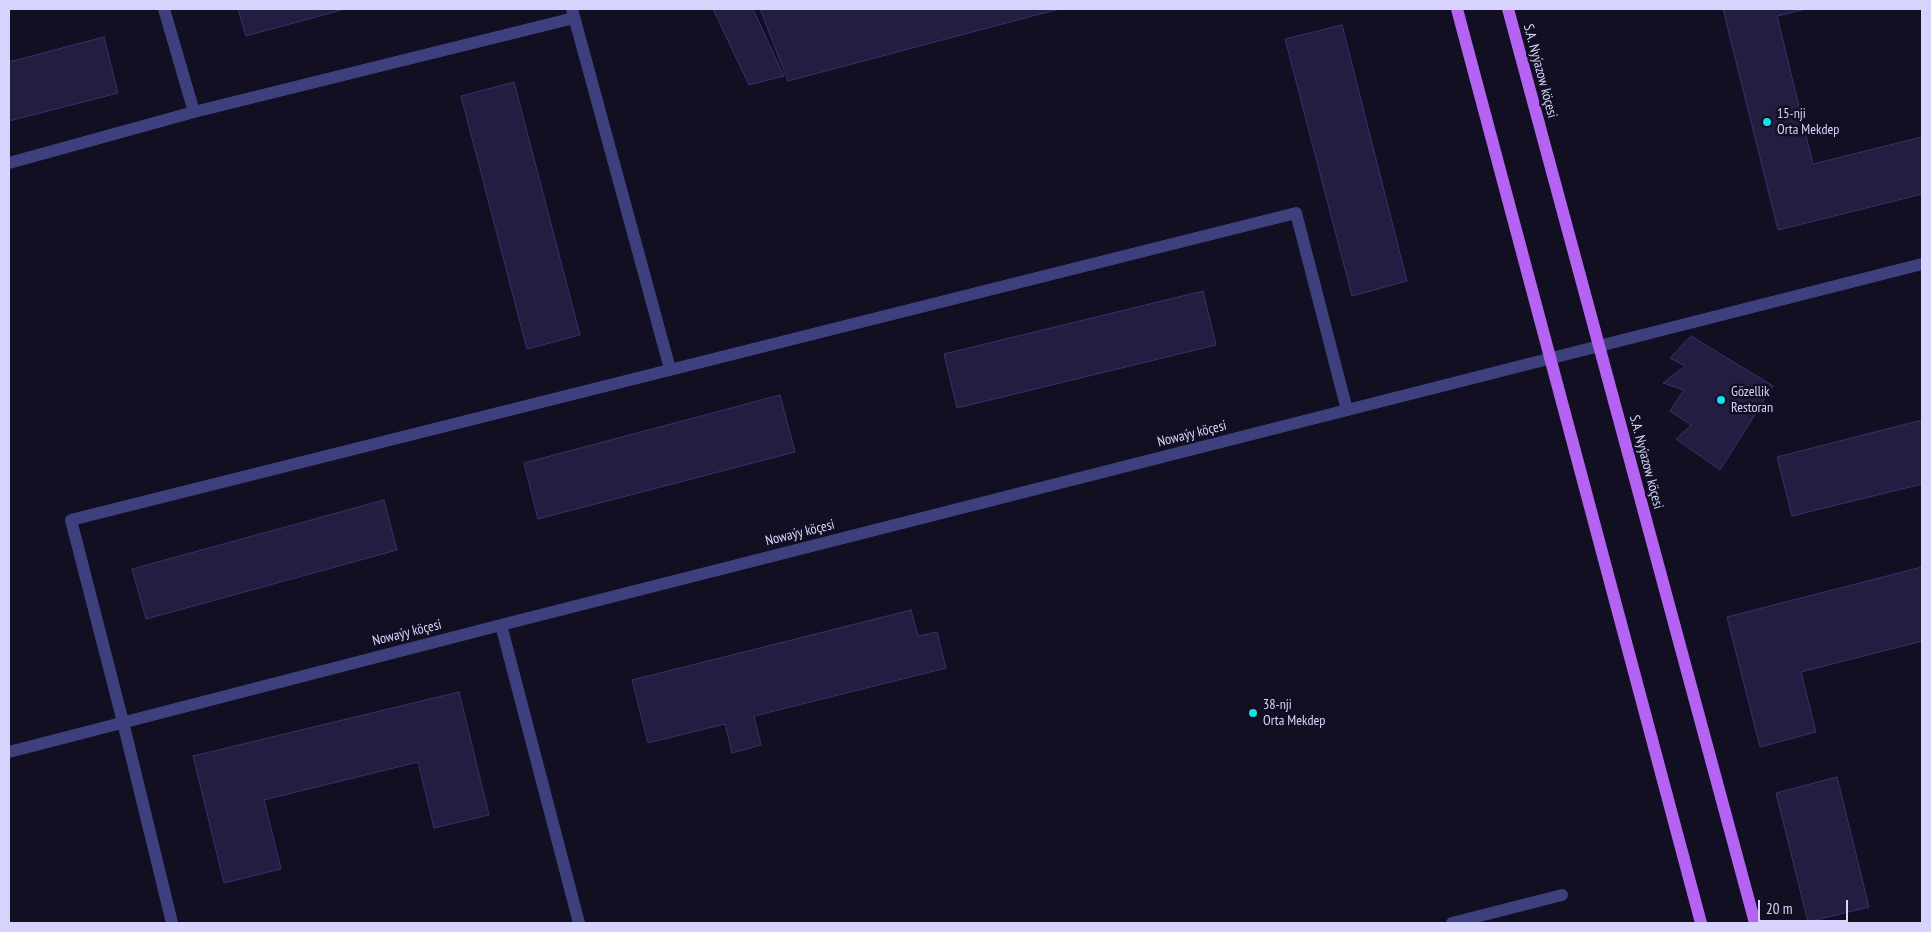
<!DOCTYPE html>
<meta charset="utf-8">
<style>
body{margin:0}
#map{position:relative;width:1931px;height:932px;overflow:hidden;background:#120f22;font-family:"PT Sans Narrow",sans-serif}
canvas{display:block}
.frame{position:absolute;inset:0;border:10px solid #d6d4fc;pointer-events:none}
.scale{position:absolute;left:1758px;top:900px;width:90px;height:22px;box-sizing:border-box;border:2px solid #d6d4fc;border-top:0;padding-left:6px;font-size:15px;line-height:18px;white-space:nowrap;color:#d6d4fc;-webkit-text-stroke:4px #120f22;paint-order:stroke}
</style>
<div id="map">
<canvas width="1931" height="932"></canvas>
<div class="frame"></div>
<div class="scale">20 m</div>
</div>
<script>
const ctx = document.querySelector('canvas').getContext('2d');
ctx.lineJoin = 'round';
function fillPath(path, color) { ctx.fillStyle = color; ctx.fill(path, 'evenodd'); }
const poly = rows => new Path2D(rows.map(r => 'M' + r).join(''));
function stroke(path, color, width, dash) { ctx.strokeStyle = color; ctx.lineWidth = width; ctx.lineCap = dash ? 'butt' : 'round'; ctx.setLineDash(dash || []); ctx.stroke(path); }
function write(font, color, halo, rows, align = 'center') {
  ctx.font = font + ' "PT Sans Narrow",sans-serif'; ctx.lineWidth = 5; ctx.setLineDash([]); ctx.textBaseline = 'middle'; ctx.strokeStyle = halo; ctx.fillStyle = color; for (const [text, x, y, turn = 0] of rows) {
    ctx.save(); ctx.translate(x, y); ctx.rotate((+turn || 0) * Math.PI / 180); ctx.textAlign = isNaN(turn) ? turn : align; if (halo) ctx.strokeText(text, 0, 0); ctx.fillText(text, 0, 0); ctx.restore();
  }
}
const building = poly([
 [238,9,345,9,246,36,238,9],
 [713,9,753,9,784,76,749,85,713,9],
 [760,9,1059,9,788,81,760,9],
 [1723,9,1806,9,1777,16,1813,164,1922,137,1922,194,1778,230,1723,9],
 [1342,25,1407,281,1352,296,1285,39,1342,25],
 [104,37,118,93,9,121,9,62,104,37],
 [514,82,580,335,527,349,461,96,514,82],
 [1203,291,1216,345,957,408,944,354,1203,291],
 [1691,336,1773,386,1720,470,1676,439,1691,425,1670,411,1684,390,1663,383,1685,366,1670,358,1691,336],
 [780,395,795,452,538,519,524,463,780,395],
 [1922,420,1922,484,1792,516,1777,457,1922,420],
 [384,500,397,550,146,619,132,569,384,500],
 [1922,567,1922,641,1801,672,1816,732,1760,747,1727,617,1922,567],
 [911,610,918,636,937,632,946,668,754,716,761,745,732,753,725,724,648,743,632,680,911,610],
 [459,692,489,815,434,828,418,762,264,800,281,869,224,883,193,756,459,692],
 [1837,777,1869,907,1808,922,1776,793,1837,777]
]);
fillPath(building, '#221d41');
stroke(building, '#39316c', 1);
stroke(poly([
 [164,9,194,112],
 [572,9,670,369],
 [9,163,194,112,574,18],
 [172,923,123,722,71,520,1296,213,1347,410],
 [1452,923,1562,895]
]), '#3e3f7d', 12);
stroke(poly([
 [501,625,579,923],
 [9,752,501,625,1922,264]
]), '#3e3f7d', 12);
stroke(poly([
 [1457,9,1701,923],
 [1508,9,1755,923]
]), '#b563f3', 12);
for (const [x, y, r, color] of [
 [1767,122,5,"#12e0ea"],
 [1721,400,5,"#12e0ea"],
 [1253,713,5,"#12e0ea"]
]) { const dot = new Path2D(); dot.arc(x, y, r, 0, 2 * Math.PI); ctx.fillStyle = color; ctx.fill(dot); stroke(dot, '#120f22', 2); }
write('14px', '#d6d4fc', '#120f22', [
 ["S.A. Nyýazow köçesi",1540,71,75],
 ["Nowaýy köçesi",1192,434,-14],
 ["S.A. Nyýazow köçesi",1646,462,75],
 ["Nowaýy köçesi",800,533,-14],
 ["Nowaýy köçesi",407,633,-14]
]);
write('14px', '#d6d4fc', '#120f22', [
 ["15-nji",1777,114],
 ["Orta Mekdep",1777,130],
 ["Gözellik",1731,392],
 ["Restoran",1731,408],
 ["38-nji",1263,705],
 ["Orta Mekdep",1263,721]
], 'left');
</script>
